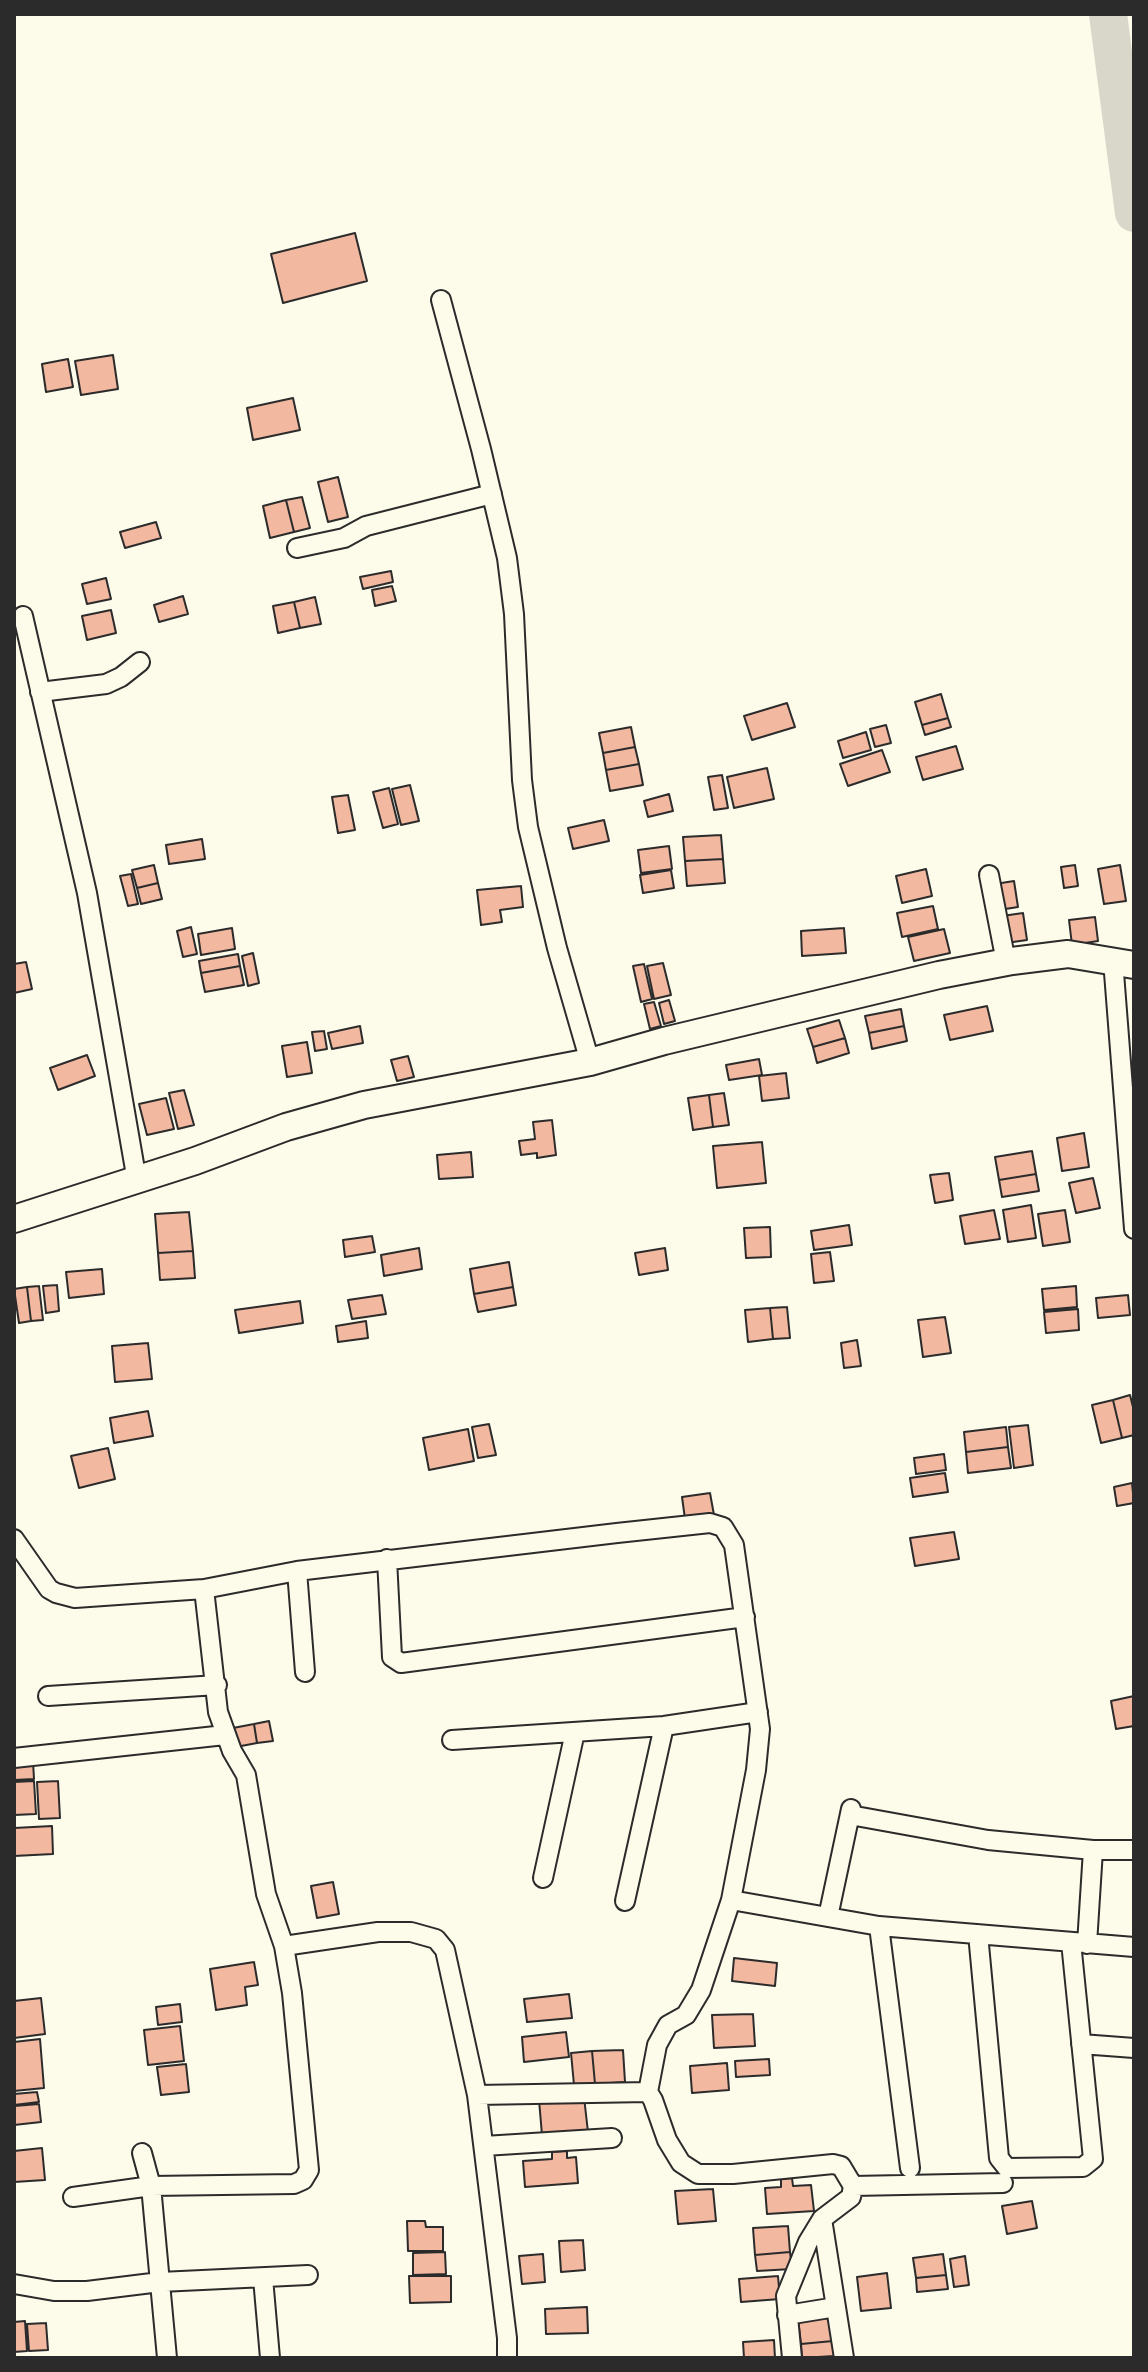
<!DOCTYPE html>
<style>
body{margin:0}
#map{position:relative;width:1148px;height:2372px;overflow:hidden;background:#fdfbea;font-family:"DejaVu Sans",sans-serif}
canvas{display:block}
.frame{position:absolute;inset:0;border:16px solid #2b2b2b;pointer-events:none}
</style>
<div id="map">
<canvas width="1148" height="2372"></canvas>
<div class="frame"></div>
</div>
<script>
const ctx = document.querySelector('canvas').getContext('2d');
ctx.lineJoin = 'round';
const poly = rows => new Path2D(rows.map(r => 'M' + r).join(''));
function stroke(path, color, width, dash) { ctx.strokeStyle = color; ctx.lineWidth = width; ctx.lineCap = dash ? 'butt' : 'round'; ctx.setLineDash(dash || []); ctx.stroke(path); }
function fillPath(path, color) { ctx.fillStyle = color; ctx.fill(path, 'evenodd'); }
stroke(poly([
 [1108,14,1134,213]
]), '#d8d7c9', 38);
const building = poly([
 [355,233,367,281,283,303,271,254,355,233],
 [113,355,118,389,81,395,75,361,113,355],
 [68,359,73,387,46,392,42,364,68,359],
 [293,398,300,430,253,440,247,408,293,398],
 [338,477,348,517,328,522,318,482,338,477],
 [302,497,310,528,294,532,286,500,302,497],
 [286,500,294,532,270,538,263,506,286,500],
 [156,522,161,538,125,548,120,532,156,522],
 [391,571,393,582,363,589,360,577,391,571],
 [106,578,111,599,87,604,82,584,106,578],
 [392,586,396,601,375,606,372,590,392,586],
 [183,596,188,614,159,622,154,605,183,596],
 [315,597,321,624,300,628,294,602,315,597],
 [294,602,300,628,278,633,273,606,294,602],
 [111,610,116,633,87,640,82,616,111,610],
 [941,694,948,718,922,725,915,702,941,694],
 [787,703,795,727,752,740,744,716,787,703],
 [948,718,951,727,925,735,922,725,948,718],
 [886,725,891,743,875,747,870,729,886,725],
 [631,727,635,747,603,753,599,733,631,727],
 [866,732,871,750,843,758,838,741,866,732],
 [956,746,963,769,923,780,916,757,956,746],
 [635,747,639,764,606,770,603,753,635,747],
 [882,750,890,772,848,786,840,764,882,750],
 [639,764,643,785,610,791,606,770,639,764],
 [767,768,774,799,734,808,727,777,767,768],
 [722,775,728,808,714,810,708,777,722,775],
 [410,785,419,821,401,825,392,789,410,785],
 [389,788,398,824,383,828,373,792,389,788],
 [669,794,673,811,648,817,644,801,669,794],
 [348,795,355,830,338,833,332,797,348,795],
 [604,820,609,841,573,849,568,828,604,820],
 [721,835,723,859,685,861,683,837,721,835],
 [202,839,205,859,169,864,166,845,202,839],
 [669,846,672,869,641,873,638,850,669,846],
 [723,859,725,883,687,886,685,861,723,859],
 [154,865,158,883,137,888,132,870,154,865],
 [1075,865,1078,886,1064,888,1061,867,1075,865],
 [1120,865,1126,901,1104,904,1098,869,1120,865],
 [926,869,932,896,902,903,896,876,926,869],
 [671,870,674,888,643,893,640,875,671,870],
 [131,874,138,904,128,906,120,876,131,874],
 [1014,881,1018,907,999,910,995,884,1014,881],
 [158,883,162,899,141,904,137,888,158,883],
 [521,886,523,907,500,910,502,922,481,925,477,890,521,886],
 [933,906,938,929,902,937,897,913,933,906],
 [1023,913,1027,940,1006,943,1002,916,1023,913],
 [1095,917,1098,941,1072,945,1069,920,1095,917],
 [191,927,197,954,183,957,177,931,191,927],
 [232,928,235,949,201,955,198,934,232,928],
 [844,928,846,953,802,956,801,931,844,928],
 [944,929,950,953,914,961,908,937,944,929],
 [253,953,259,983,248,986,242,956,253,953],
 [238,954,240,966,201,973,199,961,238,954],
 [26,962,32,989,14,993,14,964,26,962],
 [663,963,671,995,654,999,647,966,663,963],
 [644,964,652,999,641,1002,633,966,644,964],
 [240,966,244,985,205,992,201,973,240,966],
 [669,1000,675,1021,664,1024,659,1003,669,1000],
 [654,1002,661,1026,650,1029,644,1004,654,1002],
 [987,1006,993,1031,950,1040,944,1015,987,1006],
 [901,1009,904,1026,869,1033,865,1016,901,1009],
 [839,1020,845,1038,813,1047,807,1029,839,1020],
 [360,1026,363,1043,332,1049,328,1033,360,1026],
 [904,1026,907,1041,872,1049,869,1033,904,1026],
 [324,1031,327,1049,315,1051,312,1032,324,1031],
 [845,1038,849,1053,817,1063,813,1047,845,1038],
 [307,1042,312,1073,287,1077,282,1046,307,1042],
 [87,1055,95,1076,58,1090,50,1068,87,1055],
 [408,1056,414,1077,397,1081,391,1060,408,1056],
 [759,1059,762,1075,729,1080,726,1065,759,1059],
 [786,1073,789,1098,762,1101,759,1076,786,1073],
 [184,1090,194,1125,178,1129,169,1093,184,1090],
 [724,1093,729,1125,713,1127,709,1095,724,1093],
 [709,1095,713,1127,693,1130,688,1098,709,1095],
 [166,1098,174,1129,147,1135,139,1104,166,1098],
 [552,1120,556,1155,537,1158,537,1153,521,1155,519,1141,535,1139,533,1122,552,1120],
 [1084,1133,1089,1167,1062,1171,1057,1138,1084,1133],
 [762,1142,766,1183,717,1188,713,1146,762,1142],
 [1032,1151,1036,1174,999,1180,995,1157,1032,1151],
 [471,1152,473,1177,439,1179,437,1155,471,1152],
 [949,1173,953,1200,935,1203,930,1175,949,1173],
 [1036,1174,1039,1191,1002,1197,999,1180,1036,1174],
 [1093,1178,1100,1208,1076,1213,1069,1183,1093,1178],
 [1031,1205,1036,1238,1008,1242,1003,1210,1031,1205],
 [994,1210,1000,1239,965,1244,960,1216,994,1210],
 [1065,1210,1070,1242,1043,1246,1038,1214,1065,1210],
 [189,1212,193,1251,158,1253,155,1214,189,1212],
 [849,1225,852,1245,814,1250,811,1231,849,1225],
 [770,1227,771,1257,746,1258,744,1228,770,1227],
 [372,1236,375,1252,345,1257,343,1240,372,1236],
 [419,1248,422,1269,384,1276,381,1255,419,1248],
 [665,1248,668,1270,639,1275,635,1253,665,1248],
 [193,1251,195,1278,160,1280,158,1253,193,1251],
 [830,1252,834,1281,814,1283,811,1254,830,1252],
 [509,1262,513,1287,474,1294,470,1269,509,1262],
 [102,1269,104,1294,69,1298,66,1272,102,1269],
 [57,1285,59,1311,46,1313,43,1286,57,1285],
 [39,1286,43,1320,31,1321,27,1287,39,1286],
 [1076,1286,1077,1307,1044,1310,1042,1289,1076,1286],
 [27,1287,31,1321,19,1323,14,1289,27,1287],
 [513,1287,516,1305,478,1312,474,1294,513,1287],
 [382,1295,386,1314,352,1319,348,1300,382,1295],
 [1128,1295,1130,1315,1098,1318,1096,1298,1128,1295],
 [300,1301,303,1323,239,1333,235,1310,300,1301],
 [787,1307,790,1338,773,1339,770,1308,787,1307],
 [770,1308,773,1339,748,1342,745,1310,770,1308],
 [1078,1309,1079,1330,1046,1333,1044,1312,1078,1309],
 [945,1317,951,1353,923,1357,918,1320,945,1317],
 [366,1321,368,1338,338,1342,336,1326,366,1321],
 [857,1340,861,1366,844,1368,841,1343,857,1340],
 [148,1343,152,1379,115,1382,112,1346,148,1343],
 [1130,1395,1134,1411,1134,1435,1122,1438,1113,1400,1130,1395],
 [1113,1400,1122,1438,1101,1443,1092,1405,1113,1400],
 [148,1411,153,1436,114,1443,110,1418,148,1411],
 [489,1424,496,1455,478,1458,472,1427,489,1424],
 [1028,1425,1033,1465,1014,1468,1009,1427,1028,1425],
 [1006,1427,1008,1447,966,1452,964,1432,1006,1427],
 [468,1429,474,1461,429,1470,423,1438,468,1429],
 [1008,1447,1011,1468,968,1473,966,1452,1008,1447],
 [108,1448,115,1479,79,1488,71,1456,108,1448],
 [944,1454,946,1470,916,1474,914,1458,944,1454],
 [945,1473,948,1492,913,1497,910,1478,945,1473],
 [1132,1483,1134,1503,1117,1506,1114,1487,1132,1483],
 [710,1493,714,1515,685,1519,682,1497,710,1493],
 [954,1532,959,1559,915,1566,910,1538,954,1532],
 [1134,1696,1134,1726,1116,1729,1111,1701,1134,1696],
 [269,1721,273,1741,257,1743,254,1724,269,1721],
 [254,1724,257,1743,236,1747,233,1728,254,1724],
 [33,1761,34,1779,14,1780,14,1762,33,1761],
 [34,1781,36,1814,14,1815,14,1782,34,1781],
 [58,1781,60,1818,39,1819,37,1782,58,1781],
 [52,1826,53,1854,14,1856,14,1828,52,1826],
 [333,1882,339,1914,317,1918,311,1886,333,1882],
 [734,1958,777,1963,775,1986,732,1981,734,1958],
 [254,1962,258,1985,245,1987,247,2005,216,2010,210,1969,254,1962],
 [569,1994,572,2018,527,2022,524,1999,569,1994],
 [41,1998,45,2034,14,2038,14,2001,41,1998],
 [180,2004,182,2022,158,2025,156,2007,180,2004],
 [753,2014,755,2046,714,2048,712,2015,753,2014],
 [180,2026,184,2061,148,2065,144,2030,180,2026],
 [566,2032,569,2057,524,2062,522,2037,566,2032],
 [40,2039,44,2088,14,2091,14,2042,40,2039],
 [623,2050,625,2082,595,2084,592,2051,623,2050],
 [592,2051,595,2084,574,2085,571,2053,592,2051],
 [769,2059,770,2075,736,2077,735,2061,769,2059],
 [727,2063,729,2090,692,2093,690,2066,727,2063],
 [186,2064,189,2092,161,2095,157,2067,186,2064],
 [37,2092,39,2102,14,2105,14,2094,37,2092],
 [584,2097,588,2132,542,2135,539,2100,584,2097],
 [39,2104,41,2122,14,2125,14,2106,39,2104],
 [42,2148,45,2180,14,2182,14,2151,42,2148],
 [567,2151,567,2158,576,2157,578,2183,525,2187,523,2161,552,2159,552,2152,567,2151],
 [792,2178,793,2186,811,2185,814,2211,767,2214,765,2188,781,2187,781,2179,792,2178],
 [713,2189,716,2221,678,2224,675,2191,713,2189],
 [1032,2201,1037,2228,1007,2234,1002,2206,1032,2201],
 [407,2221,425,2221,426,2227,443,2227,443,2251,408,2251,407,2221],
 [788,2226,790,2252,755,2255,753,2228,788,2226],
 [583,2240,585,2270,561,2272,559,2241,583,2240],
 [445,2252,446,2274,413,2275,413,2253,445,2252],
 [790,2252,792,2269,757,2271,755,2255,790,2252],
 [543,2254,545,2282,522,2284,519,2256,543,2254],
 [943,2254,946,2275,916,2278,913,2258,943,2254],
 [965,2256,969,2285,954,2287,950,2259,965,2256],
 [887,2273,891,2308,861,2311,857,2277,887,2273],
 [946,2275,948,2289,917,2292,916,2278,946,2275],
 [409,2276,451,2276,451,2302,410,2303,409,2276],
 [778,2276,780,2299,741,2302,739,2279,778,2276],
 [587,2307,588,2333,546,2334,545,2309,587,2307],
 [830,2316,833,2341,801,2344,798,2319,830,2316],
 [25,2321,27,2351,14,2352,14,2322,25,2321],
 [46,2323,48,2350,29,2351,27,2324,46,2323],
 [774,2340,775,2358,744,2358,743,2342,774,2340],
 [833,2341,834,2356,802,2358,801,2344,833,2341]
]);
fillPath(building, '#f2b8a0');
stroke(building, '#2b2b2b', 2);
const street = poly([
 [441,300,481,449,507,558,514,614,522,780,528,827,557,948,590,1062],
 [297,548,344,538,366,526,492,494],
 [23,616,87,893,137,1181],
 [40,692,106,684,121,677,140,662],
 [989,875,1006,962],
 [1113,960,1134,1229],
 [14,1539,49,1589,56,1593,75,1598,204,1589,297,1571,617,1533,710,1523,723,1527,734,1545,760,1729,756,1770,731,1900,879,1926,1134,1947],
 [387,1559,392,1657,401,1663,745,1617],
 [297,1571,305,1672],
 [48,1696,217,1685],
 [452,1740,664,1726,758,1712],
 [14,1758,225,1735],
 [850,1815,988,1840,1093,1850,1134,1850],
 [543,1878,575,1732],
 [625,1901,664,1726],
 [828,1917,851,1809],
 [879,1926,910,2168],
 [978,1934,999,2158,1007,2168,1083,2167,1093,2159,1071,1942],
 [1087,1944,1093,1850],
 [284,1946,378,1932,411,1932,436,1939,445,1950,477,2095,507,2338,507,2358],
 [1081,2044,1134,2048],
 [648,2092,657,2045,668,2025,686,2015,701,1990,731,1900],
 [477,2095,648,2092,653,2100,667,2140,681,2163,698,2174,733,2174,833,2164,841,2166,853,2186],
 [484,2146,612,2138],
 [73,2197,151,2186,142,2153],
 [263,2278,270,2358],
 [14,2284,54,2291,87,2291,160,2282,308,2275],
 [787,2315,836,2307],
 [167,2358,151,2186,294,2184,303,2180,309,2170,292,1993,284,1946,266,1894,246,1775,232,1751,218,1712,204,1589],
 [792,2358,786,2296,808,2242,822,2219],
 [844,2358,822,2219,851,2197,853,2186,1003,2183]
]);
const secondary = poly([
 [14,1219,195,1161,286,1127,364,1105,590,1062,664,1041,939,975,1012,961,1068,954,1134,965]
]);
stroke(street, '#2b2b2b', 22);
stroke(secondary, '#2b2b2b', 30);
stroke(street, '#fdfbea', 18);
stroke(secondary, '#fdfbea', 26);
</script>
